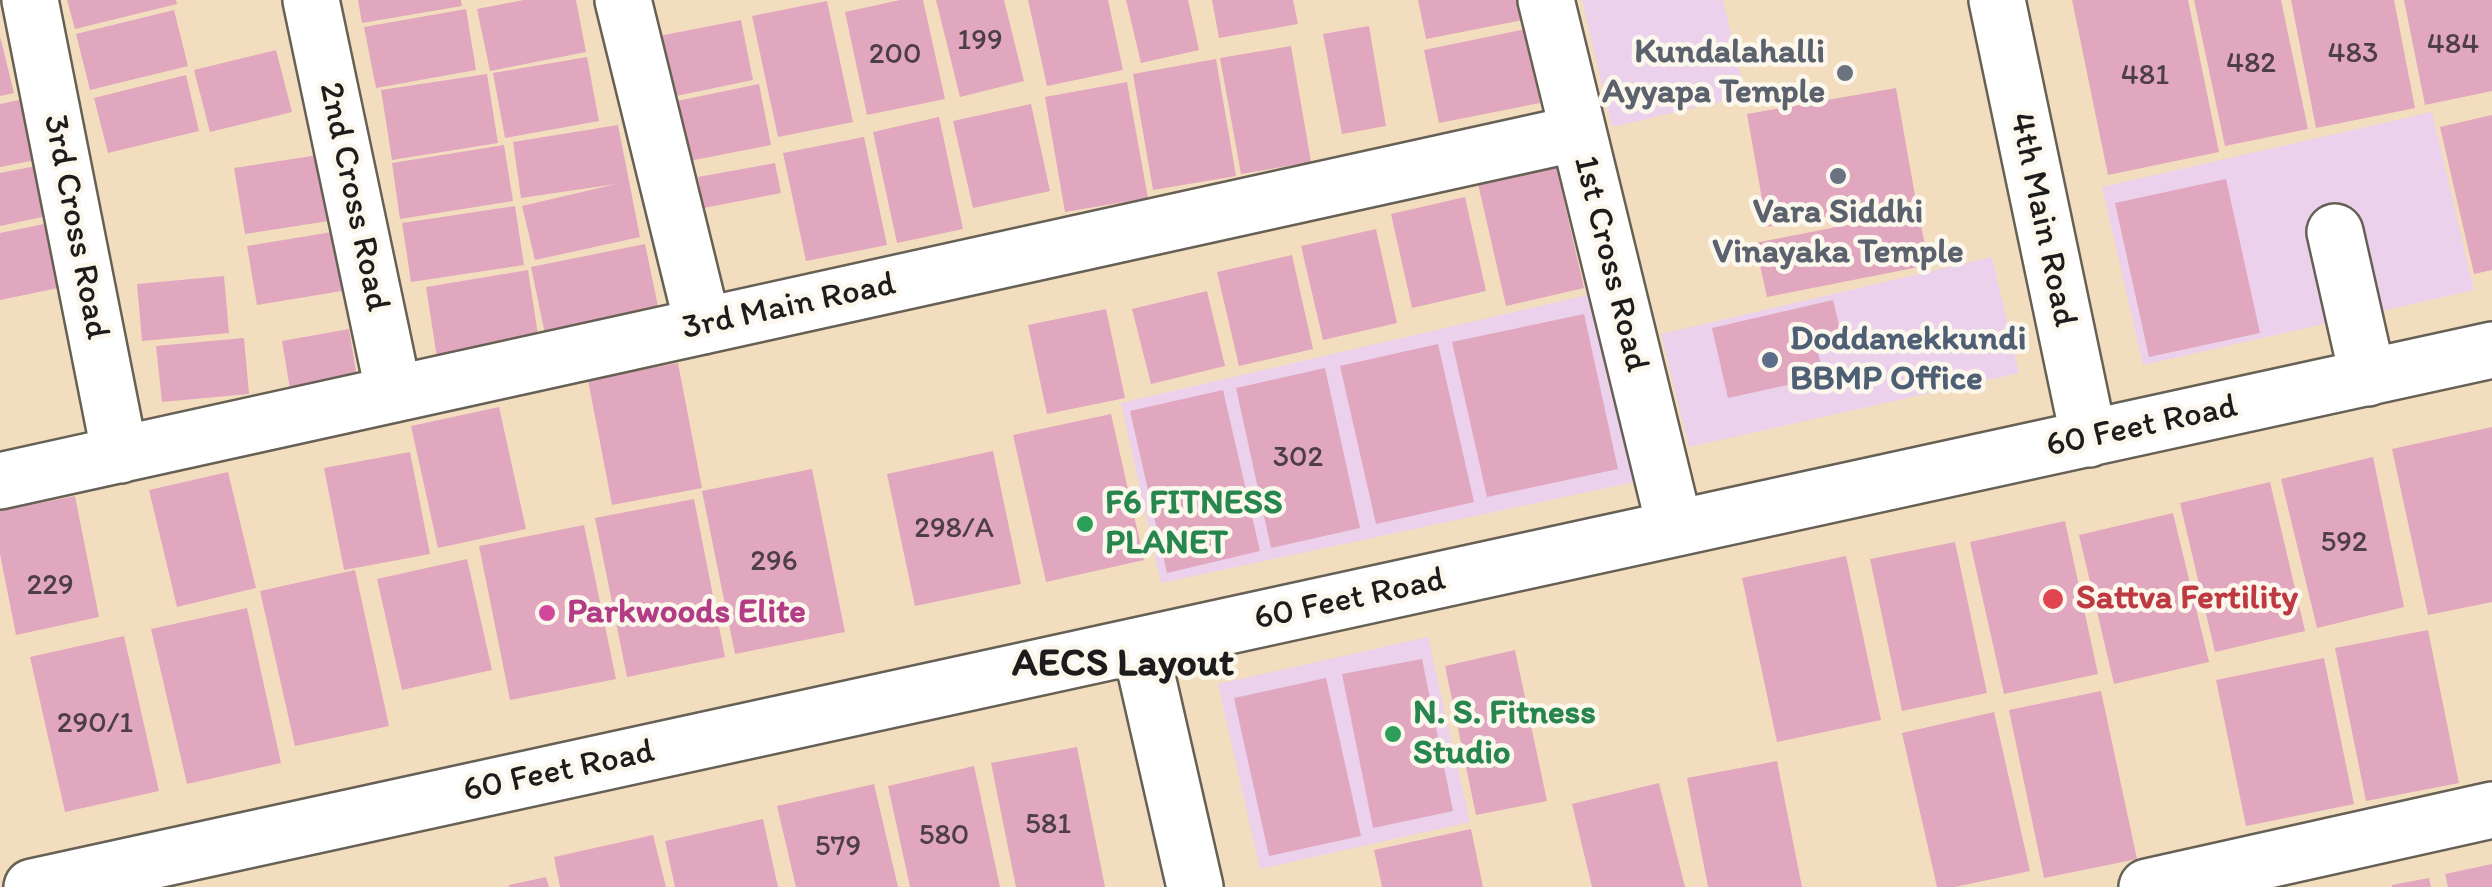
<!DOCTYPE html>
<style>
body{margin:0}
canvas{display:block;background:#f3ddbf}
</style>
<canvas width="2492" height="887"></canvas>
<script>
const ctx = document.querySelector('canvas').getContext('2d');
ctx.lineJoin = 'round';
function fillPath(path, color) { ctx.fillStyle = color; ctx.fill(path, 'evenodd'); }
const poly = rows => new Path2D(rows.map(r => 'M' + r).join(''));
function stroke(path, color, width, dash) { ctx.strokeStyle = color; ctx.lineWidth = width; ctx.lineCap = dash ? 'butt' : 'round'; ctx.setLineDash(dash || []); ctx.stroke(path); }
function write(font, color, halo, rows, align = 'center') {
  ctx.font = font + ' Itim,sans-serif'; ctx.lineWidth = 9; ctx.setLineDash([]); ctx.textBaseline = 'middle'; ctx.strokeStyle = halo; ctx.fillStyle = color; for (const [text, x, y, turn = 0] of rows) {
    ctx.save(); ctx.translate(x, y); ctx.rotate((+turn || 0) * Math.PI / 180); ctx.textAlign = isNaN(turn) ? turn : align; if (halo) ctx.strokeText(text, 0, 0); ctx.fillText(text, 0, 0); ctx.restore();
  }
}
fillPath(poly([
 [1582,0,1723,0,1746,96,1612,127],
 [2432,112,2474,290,2143,365,2102,187],
 [1992,257,2019,373,1689,447,1661,334],
 [1596,293,1639,481,1161,583,1121,403],
 [1428,637,1470,822,1260,869,1218,684]
]), '#ebd1eb');
fillPath(poly([
 [67,0,176,0,177,4,75,29],
 [358,0,461,0,462,6,362,23],
 [524,0,576,0,586,52,490,71,477,9],
 [900,0,923,0,945,99,867,115,845,12],
 [936,0,1004,0,1024,81,960,97],
 [1028,0,1108,0,1123,70,1047,86],
 [1126,0,1188,0,1199,50,1141,63],
 [1212,0,1293,0,1298,24,1219,38],
 [1418,0,1524,0,1528,19,1426,39],
 [2072,0,2188,0,2219,152,2108,175],
 [2194,0,2281,0,2308,129,2225,146],
 [2291,0,2394,0,2415,108,2316,128],
 [2404,0,2492,0,2492,91,2425,105],
 [827,1,853,122,778,137,752,16],
 [466,9,476,70,376,88,364,27],
 [174,10,188,66,90,90,76,34],
 [741,20,753,80,671,97,659,36],
 [1369,26,1386,126,1342,134,1323,34],
 [1526,29,1540,103,1439,123,1424,50],
 [0,36,14,93,0,96],
 [1291,46,1311,162,1241,174,1220,58],
 [276,50,292,112,210,132,194,70],
 [587,57,599,121,505,138,493,73],
 [1216,59,1236,176,1153,190,1133,74],
 [487,74,498,143,392,160,381,90],
 [186,75,199,131,108,153,94,98],
 [1127,82,1148,198,1065,212,1045,97],
 [759,84,771,145,689,161,677,101],
 [1896,88,1916,201,1767,227,1747,114],
 [28,98,41,159,0,167,0,104],
 [1031,104,1050,191,973,208,953,121],
 [2492,115,2492,270,2474,274,2440,127],
 [939,117,963,229,897,243,873,132],
 [618,125,640,237,535,260,522,206,616,184,521,198,513,142],
 [864,137,887,245,806,261,783,153],
 [504,145,513,201,400,219,392,163],
 [338,152,348,218,245,234,234,168],
 [1554,157,1584,288,1506,306,1476,175],
 [775,163,781,193,704,208,698,177],
 [36,166,47,216,0,226,0,173],
 [2226,179,2260,333,2149,357,2115,203],
 [1465,197,1486,291,1412,308,1391,214],
 [515,206,524,265,411,282,402,223],
 [1918,211,1929,265,1767,297,1755,243],
 [44,224,58,288,0,300,0,233],
 [1376,229,1397,323,1323,340,1301,246],
 [344,230,354,289,257,305,247,246],
 [645,244,659,311,545,334,531,267],
 [1292,255,1313,349,1239,366,1217,272],
 [528,270,540,348,438,364,426,287],
 [224,276,229,333,142,341,137,284],
 [1207,291,1225,366,1151,384,1132,309],
 [1833,300,1842,338,1816,344,1824,377,1728,398,1712,328],
 [1106,309,1125,398,1047,414,1028,325],
 [1584,314,1618,469,1487,497,1452,342],
 [349,329,357,378,290,389,282,341],
 [244,338,249,394,162,402,156,346],
 [1438,344,1474,502,1376,524,1340,366],
 [678,363,702,488,612,505,588,380],
 [1325,368,1360,528,1271,548,1236,388],
 [1223,390,1260,551,1167,573,1130,411],
 [499,407,526,529,438,548,411,426],
 [1111,414,1144,560,1046,582,1013,435],
 [2492,427,2492,602,2428,615,2392,449],
 [993,451,1021,584,915,606,887,474],
 [410,452,430,554,344,570,324,468],
 [2373,457,2404,607,2317,628,2281,479],
 [812,469,845,632,735,654,702,491],
 [228,472,256,588,177,607,149,490],
 [2270,482,2305,631,2215,652,2180,503],
 [75,496,99,617,16,635,0,554,0,511],
 [694,499,725,657,627,677,595,518],
 [2173,513,2209,662,2114,684,2079,535],
 [2065,521,2098,674,2004,694,1970,542],
 [584,525,616,679,510,700,479,546],
 [1955,542,1987,693,1902,711,1870,559],
 [1846,556,1881,720,1777,742,1742,578],
 [467,559,492,670,402,690,377,579],
 [355,570,389,726,295,746,260,591],
 [247,608,281,763,187,784,151,629],
 [2428,630,2459,783,2366,801,2335,648],
 [124,636,159,791,65,812,30,657],
 [1515,650,1547,801,1476,815,1445,666],
 [2324,658,2354,804,2246,826,2216,680],
 [1422,659,1453,811,1373,828,1342,674],
 [1326,678,1361,836,1269,856,1234,698],
 [2101,691,2137,859,2044,878,2009,710],
 [1994,712,2030,871,1955,887,1937,887,1902,733],
 [1077,747,1105,887,1016,887,991,763],
 [1777,761,1802,887,1708,887,1687,778],
 [974,766,1000,887,910,887,888,786],
 [1659,783,1685,887,1592,887,1572,804],
 [874,784,898,887,796,887,777,806],
 [763,819,778,887,675,887,665,841],
 [1471,829,1483,887,1382,887,1374,850],
 [653,835,666,887,560,887,554,857],
 [2492,864,2492,887,2448,887,2445,874],
 [546,877,549,887,509,887,509,885],
 [2429,878,2431,887,2392,887,2392,885]
]), '#e1a7bf');
const minor = poly([
 [30,0,120,455],
 [311,0,394,394],
 [623,0,703,326],
 [1546,0,1675,528],
 [1997,0,2089,439],
 [2335,232,2368,378],
 [0,481,1578,133],
 [1140,646,1195,887],
 [32,887,2492,350],
 [2147,887,2492,810]
]);
stroke(minor, '#676055', 60);
stroke(minor, '#fff', 55);
for (const [x, y, r, color] of [
 [1845,73,10,"#6b7280"],
 [1838,176,10,"#6b7280"],
 [1770,360,10,"#5c6f8a"],
 [1085,524,10,"#2e9e5b"],
 [2053,599,12,"#e0444e"],
 [547,613,10,"#d1479c"],
 [1393,734,10,"#2e9e5b"]
]) { const dot = new Path2D(); dot.arc(x, y, r, 0, 2 * Math.PI); ctx.fillStyle = color; ctx.fill(dot); stroke(dot, '#fbf7ec', 4); }
write('30px', '#4d3f45', null, [
 ["199",980,41],
 ["484",2453,45],
 ["483",2353,54],
 ["200",895,55],
 ["482",2251,64],
 ["481",2145,76],
 ["302",1298,458],
 ["298/A",954,529],
 ["592",2344,543],
 ["296",774,562],
 ["229",50,586],
 ["290/1",95,724],
 ["581",1048,825],
 ["580",944,836],
 ["579",838,847]
]);
write('bold 35px', '#5b616d', '#fbf7ec', [
 ["Kundalahalli",1825,53],
 ["Ayyapa Temple",1825,93],
 ["Vara Siddhi",1838,213,"center"],
 ["Vinayaka Temple",1838,253,"center"]
], 'right');
write('35px', '#1c1c1c', '#fbf7ec', [
 ["2nd Cross Road",353,197,78],
 ["4th Main Road",2042,220,78],
 ["3rd Cross Road",75,227,79],
 ["1st Cross Road",1610,264,76],
 ["3rd Main Road",789,307,-12],
 ["60 Feet Road",2142,427,-12],
 ["60 Feet Road",1350,600,-12],
 ["60 Feet Road",559,772,-12]
]);
write('bold 35px', '#4e5e75', '#fbf7ec', [
 ["Doddanekkundi",1790,340],
 ["BBMP Office",1790,380]
], 'left');
write('bold 35px', '#27864d', '#fbf7ec', [
 ["F6 FITNESS",1105,504],
 ["PLANET",1105,544],
 ["N. S. Fitness",1413,714],
 ["Studio",1413,754]
], 'left');
write('bold 35px', '#be3a42', '#fbf7ec', [
 ["Sattva Fertility",2076,599]
], 'left');
write('bold 35px', '#b23c85', '#fbf7ec', [
 ["Parkwoods Elite",567,613]
], 'left');
write('bold 40px', '#1c1c1c', '#fbf7ec', [
 ["AECS Layout",1123,665]
]);
</script>
